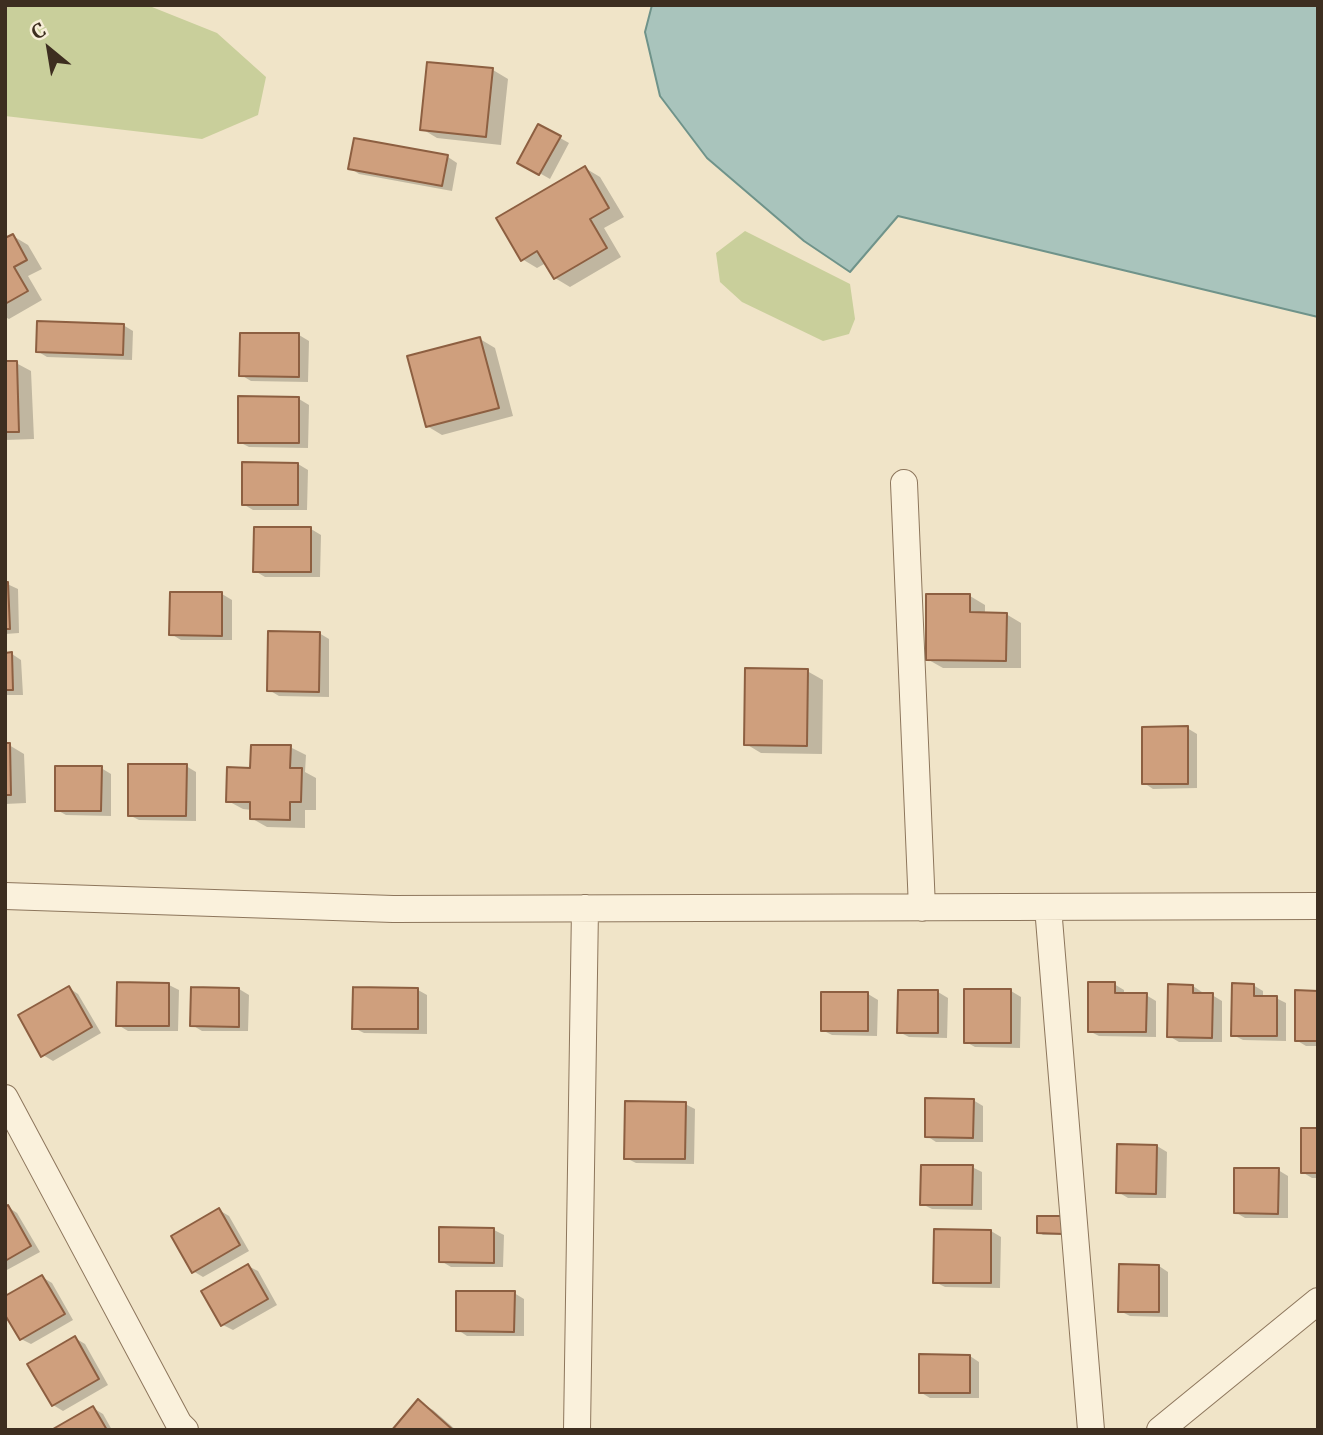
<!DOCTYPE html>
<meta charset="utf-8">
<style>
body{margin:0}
#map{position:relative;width:1323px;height:1435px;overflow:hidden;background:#f0e4c8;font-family:Merriweather,serif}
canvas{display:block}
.frame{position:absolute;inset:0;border:7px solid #3d2e20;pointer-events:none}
.north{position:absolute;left:14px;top:14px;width:70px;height:70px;-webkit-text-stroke:5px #f7eed8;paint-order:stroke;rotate:330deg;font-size:19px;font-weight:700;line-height:28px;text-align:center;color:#3d2e20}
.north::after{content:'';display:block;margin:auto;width:24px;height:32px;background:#3d2e20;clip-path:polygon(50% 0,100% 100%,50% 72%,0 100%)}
</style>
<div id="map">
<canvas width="1323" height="1435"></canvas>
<div class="frame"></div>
<div class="north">С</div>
</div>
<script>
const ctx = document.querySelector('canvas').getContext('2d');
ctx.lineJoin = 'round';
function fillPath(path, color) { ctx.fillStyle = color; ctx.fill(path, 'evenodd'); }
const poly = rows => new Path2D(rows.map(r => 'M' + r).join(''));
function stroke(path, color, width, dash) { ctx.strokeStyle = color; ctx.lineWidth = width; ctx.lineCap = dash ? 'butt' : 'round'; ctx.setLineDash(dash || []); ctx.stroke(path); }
fillPath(poly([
 [5,5,147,5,217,33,266,77,258,115,202,139,5,116],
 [745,231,850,284,855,319,849,334,823,341,742,302,720,282,716,253]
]), '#c9cf9b');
const water = poly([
 [652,5,1318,5,1318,317,898,216,850,272,804,241,707,158,660,96,645,32,652,5]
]);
fillPath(water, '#a9c4bc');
stroke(water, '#6f938a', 2);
fillPath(poly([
 [493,70,508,79,501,145,437,138,422,129],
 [539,126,569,143,550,179,520,162],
 [448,157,457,163,452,191,359,174,350,168],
 [585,168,600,177,624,217,604,228,621,257,570,287,555,278,546,263,537,268,522,259],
 [13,236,28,245,42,269,28,276,42,300,9,319,5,317,5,240],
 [123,325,133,331,132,360,47,357,37,351],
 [299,335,309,341,308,382,251,381,241,375],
 [480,339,495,348,513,416,442,435,427,426],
 [5,363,16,363,31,371,34,439,5,440],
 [299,399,309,405,308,448,249,447,239,442],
 [298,464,308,470,307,510,253,510,243,504],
 [311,529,321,535,320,577,265,577,255,571],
 [5,583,18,589,19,633,5,634],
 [222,594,232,600,232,640,181,640,171,634],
 [970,596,985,605,985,614,1006,614,1021,623,1021,668,943,668,927,659],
 [319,633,329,639,329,697,279,696,269,690],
 [5,654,12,654,21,660,23,695,5,695],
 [807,671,823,680,822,754,761,753,746,744],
 [1187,728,1197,734,1197,788,1153,789,1144,783],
 [5,745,9,745,24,754,26,803,5,804],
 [290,747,306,755,305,772,316,778,316,810,305,810,305,828,267,827,251,818,252,810,243,809,228,801,252,769],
 [186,766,196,772,196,821,139,820,129,815],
 [101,768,111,774,111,816,66,815,57,810],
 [1114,984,1124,990,1124,995,1146,995,1156,1001,1156,1037,1099,1036,1089,1031],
 [169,985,179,990,178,1031,128,1031,118,1025],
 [1253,985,1263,991,1263,998,1276,998,1286,1003,1286,1041,1243,1040,1233,1035],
 [1193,986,1202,992,1202,995,1212,995,1222,1001,1222,1042,1179,1042,1169,1036],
 [69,988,78,994,101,1033,53,1061,43,1055],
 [239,989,249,995,248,1031,202,1031,192,1025],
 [418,990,427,995,427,1034,364,1033,354,1028],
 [1011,991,1021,997,1020,1048,975,1047,966,1042],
 [938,992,948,998,947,1038,909,1037,899,1032],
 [1318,992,1318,1046,1306,1046,1296,1040],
 [868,994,878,1000,877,1036,832,1035,822,1030],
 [973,1100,983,1106,983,1142,936,1142,927,1136],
 [685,1104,695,1109,694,1164,636,1163,626,1158],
 [1318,1130,1318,1178,1312,1178,1302,1172],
 [1157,1146,1167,1152,1166,1198,1128,1198,1118,1192],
 [972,1167,982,1172,982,1210,932,1209,922,1204],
 [1278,1170,1288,1176,1288,1218,1245,1218,1235,1212],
 [8,1207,17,1213,40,1252,5,1271,5,1209],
 [219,1210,229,1216,249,1251,203,1277,193,1271],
 [1038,1218,1068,1235,1043,1235,1038,1232],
 [494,1230,504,1235,503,1267,451,1267,441,1261],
 [991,1231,1001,1237,1000,1288,945,1287,935,1282],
 [248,1266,258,1271,277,1305,233,1330,223,1325],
 [1159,1266,1168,1272,1168,1317,1130,1316,1120,1311],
 [42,1277,52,1283,73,1320,31,1344,21,1339],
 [514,1293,524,1299,524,1336,467,1336,458,1330],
 [75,1338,85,1344,108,1385,63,1411,53,1405],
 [970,1356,979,1362,979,1398,930,1398,920,1392],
 [418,1402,433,1410,456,1430,394,1430],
 [93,1408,103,1414,112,1430,56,1430]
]), '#0003');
const building = poly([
 [427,62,493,68,486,137,420,130,427,62],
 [538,124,561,136,539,175,517,163,538,124],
 [354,138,448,155,442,186,348,169,354,138],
 [585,166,609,208,590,219,607,248,554,279,537,251,521,261,496,218,585,166],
 [13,234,27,260,14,267,28,291,5,304,5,238,13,234],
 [37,321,124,324,123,355,36,352,37,321],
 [240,333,299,333,299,377,239,376,240,333],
 [480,337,499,408,426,427,407,356,480,337],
 [5,361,17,361,19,432,5,432,5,361],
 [238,396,299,397,299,443,238,443,238,396],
 [242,462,298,463,298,505,242,505,242,462],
 [254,527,311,527,311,572,253,572,254,527],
 [5,582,8,582,10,629,5,629,5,582],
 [170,592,222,592,222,636,169,635,170,592],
 [926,594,970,594,970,612,1007,613,1006,661,926,660,926,594],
 [268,631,320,632,319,692,267,691,268,631],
 [12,652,13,690,5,690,5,653,12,652],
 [745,668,808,669,807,746,744,745,745,668],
 [1188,726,1188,784,1142,784,1142,727,1188,726],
 [5,743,10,743,11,795,5,795,5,743],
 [251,745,291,745,290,768,302,768,301,802,290,802,290,820,250,819,250,802,226,802,227,767,250,768,251,745],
 [128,764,187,764,186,816,128,816,128,764],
 [55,766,102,766,101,811,55,811,55,766],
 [117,982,169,983,169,1026,116,1026,117,982],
 [1088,982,1115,982,1115,993,1147,993,1146,1032,1088,1032,1088,982],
 [1232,983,1254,984,1254,996,1277,996,1277,1036,1231,1036,1232,983],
 [1168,984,1193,985,1193,993,1213,993,1212,1038,1167,1037,1168,984],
 [69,986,92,1027,41,1057,18,1015,69,986],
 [191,987,239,988,239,1027,190,1026,191,987],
 [353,987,418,988,418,1029,352,1029,353,987],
 [964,989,1011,989,1011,1043,964,1043,964,989],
 [898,990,938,990,938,1033,897,1033,898,990],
 [1295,990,1318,991,1318,1041,1295,1041,1295,990],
 [821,992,868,992,868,1031,821,1031,821,992],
 [925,1098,974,1099,973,1138,925,1137,925,1098],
 [625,1101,686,1102,685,1159,624,1159,625,1101],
 [1301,1128,1318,1128,1318,1173,1301,1173,1301,1128],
 [1117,1144,1157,1145,1156,1194,1116,1193,1117,1144],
 [921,1165,973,1165,972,1205,920,1205,921,1165],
 [1234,1168,1279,1168,1278,1214,1234,1213,1234,1168],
 [8,1205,31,1246,5,1261,5,1207,8,1205],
 [219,1208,240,1245,192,1273,171,1236,219,1208],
 [1037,1216,1064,1216,1064,1234,1037,1233,1037,1216],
 [439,1227,494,1228,494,1263,439,1262,439,1227],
 [934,1229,991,1230,991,1283,933,1283,934,1229],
 [248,1264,268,1299,221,1326,201,1291,248,1264],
 [1119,1264,1159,1265,1159,1312,1118,1312,1119,1264],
 [42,1275,65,1314,20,1340,5,1315,5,1296,42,1275],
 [456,1291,515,1291,514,1332,456,1331,456,1291],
 [75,1336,99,1379,52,1406,27,1364,75,1336],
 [919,1354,970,1355,970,1393,919,1393,919,1354],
 [418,1399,453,1430,392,1430,418,1399],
 [93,1406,107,1430,53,1430,53,1429,93,1406]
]);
fillPath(building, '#cf9f7d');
stroke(building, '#8d5f41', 2);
const minor = poly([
 [904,483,922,908],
 [5,896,393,909,1318,906],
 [1048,907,1091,1430],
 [5,1098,179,1424,185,1430],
 [577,1430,585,908],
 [1160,1430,1318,1301]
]);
stroke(minor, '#8d765c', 28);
stroke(minor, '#faf1dc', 26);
</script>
